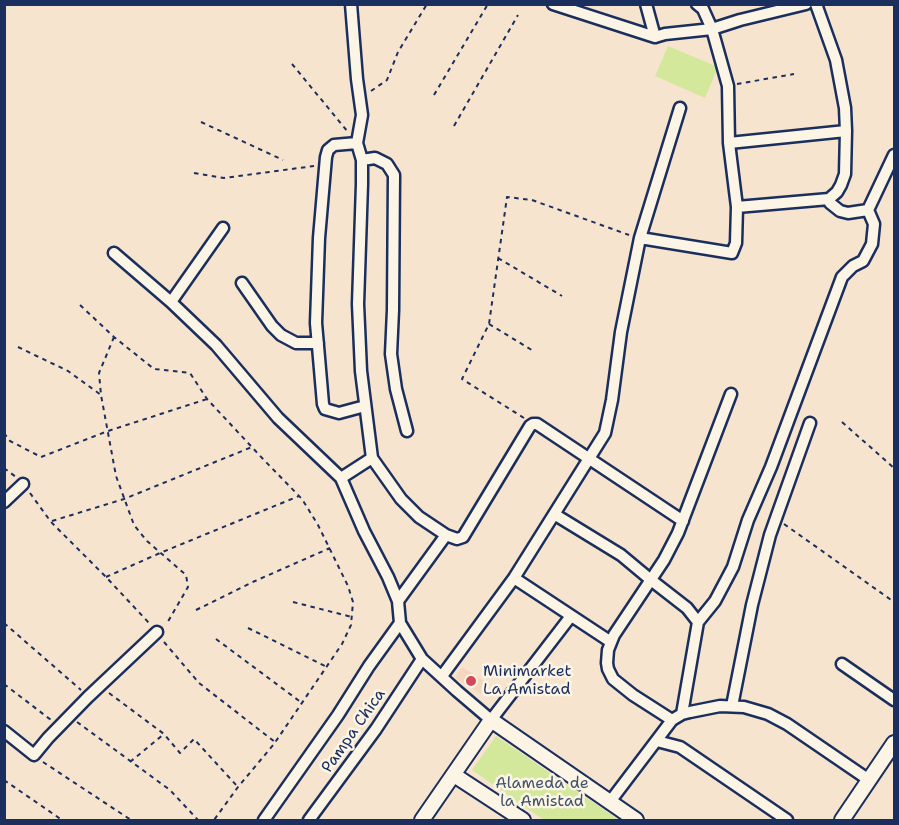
<!DOCTYPE html>
<style>
body{margin:0}
#map{position:relative;width:899px;height:825px;overflow:hidden;background:#f7e4ce;font-family:"Shantell Sans",sans-serif}
canvas{display:block}
.frame{position:absolute;inset:0;border:6px solid #1b2f5e;pointer-events:none}
</style>
<div id="map">
<canvas width="899" height="825"></canvas>
<div class="frame"></div>
</div>
<script>
const ctx = document.querySelector('canvas').getContext('2d');
ctx.lineJoin = 'round';
function fillPath(path, color) { ctx.fillStyle = color; ctx.fill(path, 'evenodd'); }
const poly = rows => new Path2D(rows.map(r => 'M' + r).join(''));
function stroke(path, color, width, dash) { ctx.strokeStyle = color; ctx.lineWidth = width; ctx.lineCap = dash ? 'butt' : 'round'; ctx.setLineDash(dash || []); ctx.stroke(path); }
function write(font, color, halo, rows, align = 'center') {
  ctx.font = font + ' "Shantell Sans",sans-serif'; ctx.lineWidth = 5; ctx.setLineDash([]); ctx.textBaseline = 'middle'; ctx.strokeStyle = halo; ctx.fillStyle = color; for (const [text, x, y, turn = 0] of rows) {
    ctx.save(); ctx.translate(x, y); ctx.rotate((+turn || 0) * Math.PI / 180); ctx.textAlign = isNaN(turn) ? turn : align; if (halo) ctx.strokeText(text, 0, 0); ctx.fillText(text, 0, 0); ctx.restore();
  }
}
fillPath(poly([
 [462,667,487,683,481,694,455,678]
]), '#f3d8be');
fillPath(poly([
 [668,46,718,67,705,98,655,76],
 [496,736,619,820,545,820,538,816,472,770]
]), '#d4e89c');
const minor = poly([
 [351,4,357,79,362,115,357,143,362,160,362,184,358,304,361,371,372,458,401,499,419,517,446,535,457,539,463,537,530,426,533,424,537,424,683,521],
 [553,4,655,37],
 [646,4,655,37,665,34,712,29,740,20,806,4],
 [357,143,334,145,328,150,326,157,319,238,316,323,323,404,325,409,339,413,365,406],
 [729,143,846,131],
 [362,160,375,158,387,164,394,175,393,310,391,354,396,389,407,431],
 [829,199,830,203,840,211,848,213,868,210,894,155],
 [737,207,829,199,837,192,841,185,845,174,846,131,845,108,836,60,816,4],
 [640,238,732,253,736,243,737,207,729,143,728,86,712,29,703,9,697,4],
 [114,253,171,302,216,345,278,418,341,478,364,531,388,577,398,601,400,623,422,659,457,691,491,720,571,616],
 [242,283,272,326,281,335,296,343,318,343],
 [171,302,223,228],
 [341,478,372,458],
 [4,502,23,484],
 [554,514,621,555,651,580,687,608,698,622],
 [514,578,611,642],
 [398,601,446,535],
 [842,664,894,700],
 [442,676,514,578,605,433,612,400,621,332,640,238,680,108],
 [732,706,752,605,770,535,810,423],
 [682,714,698,622,715,601,733,567,748,520,771,467,842,277,853,266,863,261,872,244,874,224,868,210],
 [672,720,633,695,613,679,608,669,607,663,608,650,614,635,664,560,678,533,731,394],
 [4,731,34,755,48,738,88,697,157,632],
 [657,741,680,747,787,820],
 [609,803,672,720,682,714,690,712,720,706,744,707,768,714,787,724,869,780],
 [264,820,338,715,369,666,400,623],
 [309,820,376,729,422,659]
]);
const tertiary = poly([
 [454,775,523,820],
 [422,820,491,720,636,820],
 [842,820,894,743]
]);
stroke(minor, '#1b2f5e', 15);
stroke(tertiary, '#1b2f5e', 18);
stroke(poly([
 [292,64,348,132],
 [737,84,794,74],
 [371,91,387,80,398,52,427,4],
 [434,95,488,4],
 [201,122,283,160],
 [454,126,518,15],
 [194,173,224,178,314,166],
 [498,258,562,296],
 [80,305,114,337,154,369,190,373,207,399,263,459,302,499,318,525,348,586,353,602,351,625,342,644,274,744,238,787,214,820],
 [489,324,535,352],
 [114,337,99,373,101,395,116,476,134,525,147,541,186,575,188,587,166,625],
 [18,347,68,371,101,395],
 [524,418,462,379,489,324,507,197,532,200,629,235],
 [842,422,894,468],
 [4,433,10,441,41,457,108,431,207,399],
 [4,468,16,477],
 [30,493,51,522,106,577,149,623],
 [52,521,124,499,252,447],
 [784,524,894,602],
 [106,577,160,553,299,496],
 [293,602,352,617],
 [196,610,255,581,330,548],
 [4,623,81,690],
 [248,628,327,667],
 [216,639,302,703],
 [164,642,199,683,275,742],
 [4,684,51,720],
 [109,693,164,734,180,753,194,739,237,786],
 [77,722,170,790,198,820],
 [43,762,131,820],
 [130,762,164,734],
 [4,780,62,820]
]), '#1b2f5e', 2, [4.5, 4.5]);
stroke(minor, '#fcf5e5', 10);
stroke(tertiary, '#fcf5e5', 14);
for (const [x, y, r, color] of [
 [471,681,6,"#d1495b"]
]) { const dot = new Path2D(); dot.arc(x, y, r, 0, 2 * Math.PI); ctx.fillStyle = color; ctx.fill(dot); stroke(dot, '#fcf5e5', 2); }
write('16px', '#1b2f5e', '#fcf5e5', [
 ["Minimarket",483,672],
 ["La Amistad",483,690]
], 'left');
write('16px', '#1b2f5e', '#fcf5e5', [
 ["Pampa Chica",354,731,-55]
]);
write('16px', '#40546a', '#fcf5e5', [
 ["Alameda de",542,784],
 ["la Amistad",542,802]
]);
</script>
